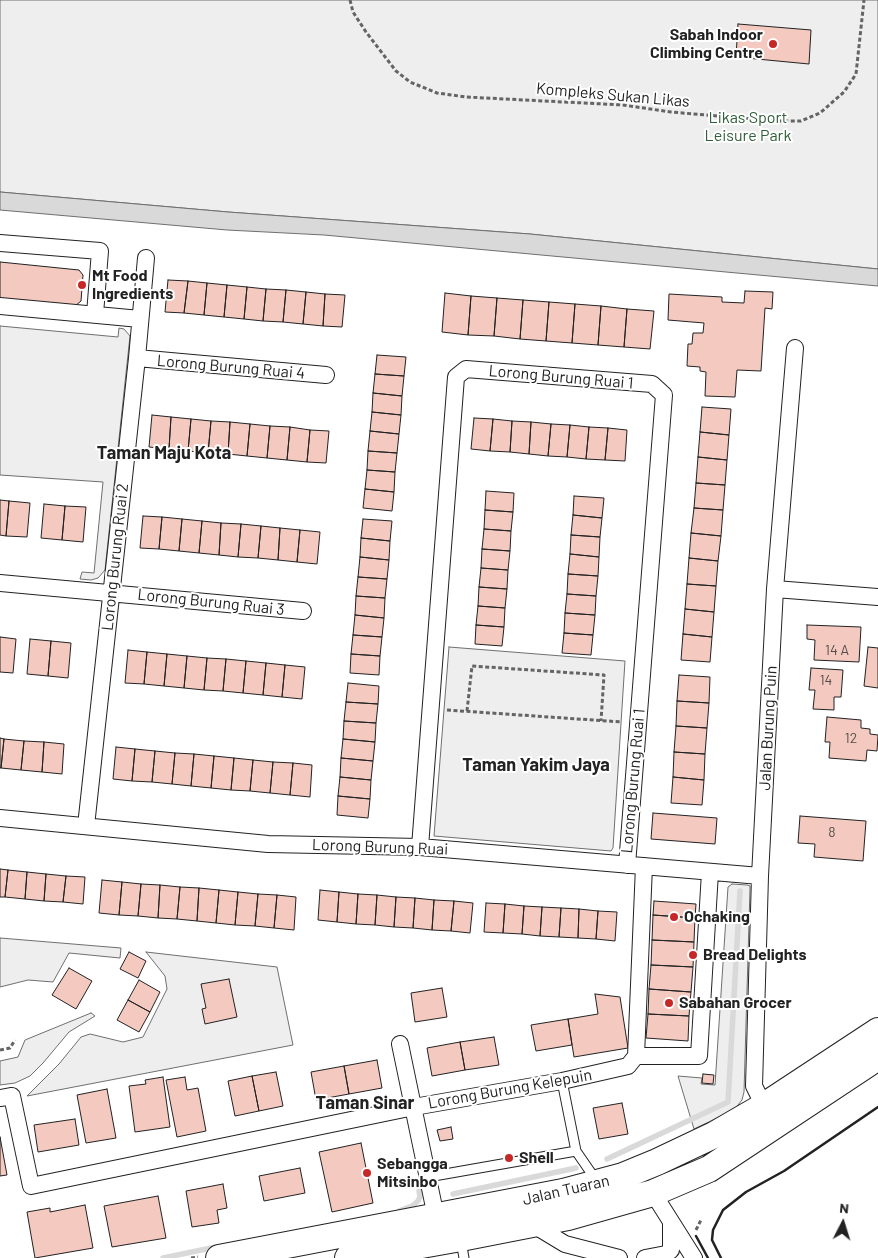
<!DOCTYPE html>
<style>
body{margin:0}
#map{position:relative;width:878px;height:1258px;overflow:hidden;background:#fff;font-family:Barlow,sans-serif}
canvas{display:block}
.north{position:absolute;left:818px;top:1198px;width:50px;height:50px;-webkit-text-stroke:4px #fff;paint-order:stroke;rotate:5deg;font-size:14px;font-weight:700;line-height:20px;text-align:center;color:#222}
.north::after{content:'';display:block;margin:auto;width:18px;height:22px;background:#222;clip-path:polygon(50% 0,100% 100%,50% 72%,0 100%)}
</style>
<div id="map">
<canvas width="878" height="1258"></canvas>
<div class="north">N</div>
</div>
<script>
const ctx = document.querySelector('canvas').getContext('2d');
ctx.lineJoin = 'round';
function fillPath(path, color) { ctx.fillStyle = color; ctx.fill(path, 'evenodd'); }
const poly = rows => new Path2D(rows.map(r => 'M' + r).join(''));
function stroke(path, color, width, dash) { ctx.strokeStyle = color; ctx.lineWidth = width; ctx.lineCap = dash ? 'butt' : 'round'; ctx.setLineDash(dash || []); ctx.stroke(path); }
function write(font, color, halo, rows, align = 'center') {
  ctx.font = font + ' Barlow,sans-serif'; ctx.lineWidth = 4; ctx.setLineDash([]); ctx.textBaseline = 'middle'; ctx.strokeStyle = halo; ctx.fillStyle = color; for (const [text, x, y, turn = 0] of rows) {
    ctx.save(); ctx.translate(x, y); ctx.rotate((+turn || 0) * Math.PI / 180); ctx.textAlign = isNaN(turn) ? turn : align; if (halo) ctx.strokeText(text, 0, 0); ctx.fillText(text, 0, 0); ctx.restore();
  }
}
const green = poly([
 [0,0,878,0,878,269,530,234,228,212,0,192,0,0],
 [0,326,118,337,119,328,124,329,130,336,105,570,98,578,91,580,80,579,82,572,94,573,103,482,0,475,0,326],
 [449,647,625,661,613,848,611,851,434,836,449,647],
 [732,884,747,885,750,886,750,889,744,1092,742,1100,734,1110,694,1129,678,1076,702,1078,701,1084,715,1085,728,887,732,884],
 [0,938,121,948,120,958,69,953,53,982,28,980,0,987,0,938],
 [146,952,277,967,293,1045,27,1096,59,1064,81,1037,90,1034,123,1042,143,1037,167,989,165,976,146,952],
 [91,1013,95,1016,69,1032,43,1063,30,1076,15,1083,0,1085,0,1061,18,1057,25,1040,91,1013]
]);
fillPath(green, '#eee');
stroke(green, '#6f6f6f', 1);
const water = poly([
 [0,192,228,212,530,234,878,269,878,286,324,235,227,230,0,210,0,192]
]);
fillPath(water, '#d9d9d9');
stroke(water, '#6f6f6f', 1);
stroke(poly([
 [607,1159,728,1102,740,891],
 [453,1194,576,1168],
 [399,1211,412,1206,418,1201,420,1197,419,1191],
 [163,1258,216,1247]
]), '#d9d9d9', 5.5);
const building = poly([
 [738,24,811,30,809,64,736,57,738,24],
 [0,262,79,270,83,275,81,301,75,306,0,299,0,262],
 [168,280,188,281,184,313,165,312,168,280],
 [188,281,207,283,204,315,184,313,188,281],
 [207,283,227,285,224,317,204,315,207,283],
 [227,285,247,287,244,319,224,317,227,285],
 [247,287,266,289,263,321,244,319,247,287],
 [266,289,286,290,283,322,263,321,266,289],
 [286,290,306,292,303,324,283,322,286,290],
 [745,291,773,292,772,309,765,308,761,371,737,370,735,397,705,396,706,372,700,371,700,367,687,366,688,344,692,344,693,333,703,333,704,323,668,320,669,294,722,297,722,302,744,303,745,291],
 [306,292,325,294,323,326,303,324,306,292],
 [445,293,471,296,468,335,442,332,445,293],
 [325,294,345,295,342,327,323,326,325,294],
 [471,296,497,298,494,336,468,335,471,296],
 [497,298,523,300,520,339,494,336,497,298],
 [523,300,549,302,546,341,520,339,523,300],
 [549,302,575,304,572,343,546,341,549,302],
 [575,304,601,306,598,345,572,343,575,304],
 [601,306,627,309,624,347,598,345,601,306],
 [627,309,654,311,650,349,624,347,627,309],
 [377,355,406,357,404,376,375,374,377,355],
 [375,374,404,376,402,396,373,393,375,374],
 [373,393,402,396,401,415,372,412,373,393],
 [702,407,731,409,729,435,700,432,702,407],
 [372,412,401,415,399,434,370,431,372,412],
 [152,415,171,417,169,449,149,447,152,415],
 [171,417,191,419,188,451,169,449,171,417],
 [474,418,493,419,490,451,471,449,474,418],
 [191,419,211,421,208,453,188,451,191,419],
 [493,419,512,421,510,452,490,451,493,419],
 [211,421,230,422,228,454,208,453,211,421],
 [512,421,531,422,529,454,510,452,512,421],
 [230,422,250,424,247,456,228,454,230,422],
 [531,422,551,424,548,456,529,454,531,422],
 [250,424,270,426,267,458,247,456,250,424],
 [551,424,570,425,567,457,548,456,551,424],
 [570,425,589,427,586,459,567,457,570,425],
 [270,426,290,427,287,460,267,458,270,426],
 [290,427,310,430,307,462,287,460,290,427],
 [589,427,608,428,605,460,586,459,589,427],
 [608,428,627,430,625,461,605,460,608,428],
 [310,430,329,431,326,463,307,462,310,430],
 [370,431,399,434,397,453,368,451,370,431],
 [700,432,729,435,727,460,698,457,700,432],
 [368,451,397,453,395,472,367,470,368,451],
 [698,457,727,460,725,485,696,483,698,457],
 [367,470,395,472,394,492,365,489,367,470],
 [696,483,725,485,723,510,694,508,696,483],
 [365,489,394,492,392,511,363,508,365,489],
 [486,491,514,493,513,512,485,510,486,491],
 [574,496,604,498,602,518,573,515,574,496],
 [0,500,9,501,6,536,0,535,0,500],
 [9,501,30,503,27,537,6,536,9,501],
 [44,504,65,506,62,540,41,538,44,504],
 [65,506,86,507,83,542,62,540,65,506],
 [694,508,723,510,721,536,691,533,694,508],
 [485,510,513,512,511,531,484,529,485,510],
 [573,515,602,518,600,537,571,535,573,515],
 [143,516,162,517,159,549,140,548,143,516],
 [162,517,182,519,179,551,159,549,162,517],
 [182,519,202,521,199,553,179,551,182,519],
 [363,519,392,521,390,541,361,538,363,519],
 [202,521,221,523,219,555,199,553,202,521],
 [221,523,241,524,238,557,219,555,221,523],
 [241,524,261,526,258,558,238,557,241,524],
 [261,526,280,528,278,560,258,558,261,526],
 [280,528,300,530,297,562,278,560,280,528],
 [484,529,511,531,510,551,482,549,484,529],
 [300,530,320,532,317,564,297,562,300,530],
 [691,533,721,536,718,561,689,558,691,533],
 [571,535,600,537,599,557,570,554,571,535],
 [361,538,390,541,389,560,360,557,361,538],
 [482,549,510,551,508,570,481,568,482,549],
 [570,554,599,557,598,576,568,574,570,554],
 [360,557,389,560,387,579,358,577,360,557],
 [689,558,718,561,716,586,687,584,689,558],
 [481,568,508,570,507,589,479,587,481,568],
 [568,574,598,576,596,596,567,594,568,574],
 [358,577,387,579,385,598,356,596,358,577],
 [687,584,716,586,714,612,685,609,687,584],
 [479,587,507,589,505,608,478,606,479,587],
 [567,594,596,596,595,615,565,613,567,594],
 [356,596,385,598,384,618,355,615,356,596],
 [478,606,505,608,504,627,476,625,478,606],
 [685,609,714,612,712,637,683,634,685,609],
 [565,613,595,615,593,635,564,633,565,613],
 [355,615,384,618,382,637,353,635,355,615],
 [476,625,504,627,502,646,475,644,476,625],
 [807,625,861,627,859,662,814,660,815,640,807,639,807,625],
 [564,633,593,635,591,655,562,653,564,633],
 [683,634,712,637,710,662,681,660,683,634],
 [353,635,382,637,380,656,351,654,353,635],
 [0,637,16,639,13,673,0,672,0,637],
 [30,639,51,641,48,676,27,674,30,639],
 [51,641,71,643,68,678,48,676,51,641],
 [868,647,878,648,878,688,864,686,868,647],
 [128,650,147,652,144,684,125,683,128,650],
 [147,652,167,654,164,686,144,684,147,652],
 [167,654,187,656,184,688,164,686,167,654],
 [351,654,380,656,379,675,350,673,351,654],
 [187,656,207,658,204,690,184,688,187,656],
 [207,658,226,659,223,691,204,690,207,658],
 [226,659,246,661,243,693,223,691,226,659],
 [246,661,266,663,263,695,243,693,246,661],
 [266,663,285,665,282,697,263,695,266,663],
 [285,665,305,667,302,699,282,697,285,665],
 [811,668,843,670,841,697,834,697,834,710,813,709,815,690,809,690,811,668],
 [679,675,710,677,709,703,677,701,679,675],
 [348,683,379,686,378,704,346,702,348,683],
 [677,701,709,703,707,728,676,726,677,701],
 [346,702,378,704,376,723,344,721,346,702],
 [827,717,861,720,861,728,870,729,870,734,878,735,877,751,867,750,866,761,829,758,830,742,825,742,827,717],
 [344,721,376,723,375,742,343,739,344,721],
 [676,726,707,728,705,754,674,752,676,726],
 [0,738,4,739,1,768,0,768,0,738],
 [4,739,24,741,21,770,1,768,4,739],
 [343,739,375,742,373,761,341,758,343,739],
 [24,741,44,742,42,772,21,770,24,741],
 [44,742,64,744,62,774,42,772,44,742],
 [116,747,135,749,132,781,113,779,116,747],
 [135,749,155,751,152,782,132,781,135,749],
 [155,751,175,753,172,784,152,782,155,751],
 [674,752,705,754,704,780,673,777,674,752],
 [175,753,194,754,191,786,172,784,175,753],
 [194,754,214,756,211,788,191,786,194,754],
 [214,756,234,758,231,790,211,788,214,756],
 [234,758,253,760,250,791,231,790,234,758],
 [341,758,373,761,371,780,340,777,341,758],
 [253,760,273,762,270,793,250,791,253,760],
 [273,762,293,763,290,795,270,793,273,762],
 [293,763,312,765,310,797,290,795,293,763],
 [340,777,371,780,370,799,338,796,340,777],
 [673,777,704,780,702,805,671,803,673,777],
 [338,796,370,799,368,818,337,815,338,796],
 [653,813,717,818,715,844,651,839,653,813],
 [800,816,866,821,863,861,814,857,815,844,798,843,800,816],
 [0,869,8,870,5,897,0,897,0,869],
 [8,870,27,872,25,899,5,897,8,870],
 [27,872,46,874,44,901,25,899,27,872],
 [46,874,66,876,63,902,44,901,46,874],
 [66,876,85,877,83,904,63,902,66,876],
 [102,880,122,882,119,915,99,913,102,880],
 [122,882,141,884,138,916,119,915,122,882],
 [141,884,160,885,158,918,138,916,141,884],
 [160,885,180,887,177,919,158,918,160,885],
 [180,887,199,888,197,921,177,919,180,887],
 [199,888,219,890,216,923,197,921,199,888],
 [219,890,238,892,235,925,216,923,219,890],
 [320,890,339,892,337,922,318,920,320,890],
 [238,892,258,894,255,926,235,925,238,892],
 [339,892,358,894,356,924,337,922,339,892],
 [258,894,277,895,274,928,255,926,258,894],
 [358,894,377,895,375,925,356,924,358,894],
 [277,895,296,897,294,930,274,928,277,895],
 [377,895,396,897,394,927,375,925,377,895],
 [396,897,415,898,413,928,394,927,396,897],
 [415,898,434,900,432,930,413,928,415,898],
 [434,900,454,901,451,931,432,930,434,900],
 [454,901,473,903,470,933,451,931,454,901],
 [654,901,696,904,695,918,653,915,654,901],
 [486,903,505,904,503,933,484,932,486,903],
 [505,904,524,906,522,934,503,933,505,904],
 [524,906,542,907,540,936,522,934,524,906],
 [542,907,561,908,559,937,540,936,542,907],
 [561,908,579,909,578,938,559,937,561,908],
 [579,909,598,911,596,939,578,938,579,909],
 [598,911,617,912,615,941,596,939,598,911],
 [653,915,695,918,694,942,652,940,653,915],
 [652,940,694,942,693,967,651,965,652,940],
 [129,952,146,961,138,978,120,969,129,952],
 [651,965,693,967,691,992,649,989,651,965],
 [69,968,92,981,76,1009,52,995,69,968],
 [229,979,237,1017,205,1024,202,1009,206,1008,201,984,229,979],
 [139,980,160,992,150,1012,128,1000,139,980],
 [442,988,447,1017,415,1022,411,993,442,988],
 [649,989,691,992,689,1016,648,1014,649,989],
 [595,994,620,997,628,1048,574,1057,568,1019,598,1014,595,994],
 [128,1000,150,1012,139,1032,117,1020,128,1000],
 [648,1014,689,1016,688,1041,646,1038,648,1014],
 [568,1019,572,1045,536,1051,531,1025,568,1019],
 [494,1037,499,1065,465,1070,460,1042,494,1037],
 [460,1042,465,1070,432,1076,427,1048,460,1042],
 [377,1060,382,1088,349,1094,344,1066,377,1060],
 [344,1066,349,1094,316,1100,311,1072,344,1066],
 [276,1072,283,1106,259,1111,252,1076,276,1072],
 [703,1074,714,1075,713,1084,702,1083,703,1074],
 [252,1076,259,1111,235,1116,228,1081,252,1076],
 [163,1077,170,1127,135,1132,129,1086,146,1084,145,1080,163,1077],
 [185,1077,187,1090,198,1088,206,1131,177,1137,166,1080,185,1077],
 [107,1089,116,1138,86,1143,77,1095,107,1089],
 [622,1103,628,1134,599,1139,593,1108,622,1103],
 [75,1119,79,1145,38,1152,34,1125,75,1119],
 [451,1127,453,1139,440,1141,437,1130,451,1127],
 [0,1137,7,1175,0,1176,0,1137],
 [361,1143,373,1203,332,1212,319,1152,361,1143],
 [300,1168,305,1193,264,1201,259,1176,300,1168],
 [223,1184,227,1208,217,1210,219,1223,192,1227,186,1191,223,1184],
 [158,1196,166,1238,112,1247,104,1206,158,1196],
 [85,1205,93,1248,35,1258,27,1212,50,1208,50,1212,85,1205]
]);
fillPath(building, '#f3c9c0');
stroke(building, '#222', 1);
const service = poly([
 [576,1151,596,1180],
 [428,1177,576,1151,562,1081],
 [461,1241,464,1258]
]);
const minor = poly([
 [0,243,100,251,95,314],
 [0,306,140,319],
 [137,358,326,375],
 [0,583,303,611],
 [775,589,878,597],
 [0,818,268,844,420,847,760,876],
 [86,826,137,358,146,258],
 [420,847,456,377,466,369,652,384,664,395,627,865],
 [400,1044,436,1217],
 [636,1056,699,1056,710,872],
 [0,1098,12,1096,31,1186,414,1107,562,1081,628,1066,636,1056,644,866],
 [764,1106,754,1086,760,876,775,589,795,348],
 [653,1193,694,1258],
 [532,1224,565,1244,619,1258],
 [645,1258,666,1254,671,1250,671,1222]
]);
const primary = poly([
 [219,1258,563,1192,623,1176,657,1162,714,1135,764,1106,878,1031],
 [348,1258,461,1238,568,1217,653,1193,709,1169,878,1057]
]);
stroke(service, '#222', 11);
stroke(minor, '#222', 18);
stroke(primary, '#222', 28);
stroke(poly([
 [350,0,353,12,366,32,396,71,410,82,437,93,466,97,623,105,671,112,776,121,801,121,820,113,844,92,856,74,864,0],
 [447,710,622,722],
 [467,711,472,666,604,675,601,721],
 [0,1050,10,1048,15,1040],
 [696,1230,701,1220],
 [191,1258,198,1257]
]), '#646464', 3, [4, 2.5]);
stroke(service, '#fff', 9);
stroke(minor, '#fff', 16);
stroke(primary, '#fff', 26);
stroke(poly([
 [696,1236,708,1258],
 [721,1258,712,1240,713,1230,723,1210,746,1192,784,1171,878,1107]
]), '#222', 2.5);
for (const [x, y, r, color] of [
 [773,44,5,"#c62828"],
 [82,285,5,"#c62828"],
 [674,917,5,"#c62828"],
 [693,955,5,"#c62828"],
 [669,1003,5,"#c62828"],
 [509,1158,5,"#c62828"],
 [367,1173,5,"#c62828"]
]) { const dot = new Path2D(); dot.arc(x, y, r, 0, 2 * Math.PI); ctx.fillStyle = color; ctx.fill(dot); stroke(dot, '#fff', 2); }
write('14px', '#564c4a', null, [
 ["14 A",837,650],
 ["14",826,680],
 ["12",851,738],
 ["8",832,832]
]);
write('bold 16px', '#222', '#fff', [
 ["Sabah Indoor",763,35,"right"],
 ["Climbing Centre",763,53,"right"],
 ["Mt Food",92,276],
 ["Ingredients",92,294],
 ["Ochaking",684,917],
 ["Bread Delights",703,955],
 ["Sabahan Grocer",679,1003],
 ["Shell",519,1158],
 ["Sebangga",377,1164],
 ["Mitsinbo",377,1182]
], 'left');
write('16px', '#222', '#fff', [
 ["Kompleks Sukan Likas",613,95,5],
 ["Lorong Burung Ruai 4",231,367,5],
 ["Lorong Burung Ruai 1",561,377,5],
 ["Lorong Burung Ruai 2",115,557,-84],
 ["Lorong Burung Ruai 3",211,602,6],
 ["Jalan Burung Puin",768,728,-87],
 ["Lorong Burung Ruai 1",633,781,-85],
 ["Lorong Burung Ruai",380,847,2],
 ["Lorong Burung Kelepuin",510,1089,-10],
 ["Jalan Tuaran",566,1190,-13]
]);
write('16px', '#2f5e38', '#fff', [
 ["Likas Sport",748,118],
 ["Leisure Park",748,136]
]);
write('bold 18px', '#222', '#fff', [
 ["Taman Maju Kota",164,453],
 ["Taman Yakim Jaya",536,765],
 ["Taman Sinar",365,1103]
]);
</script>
